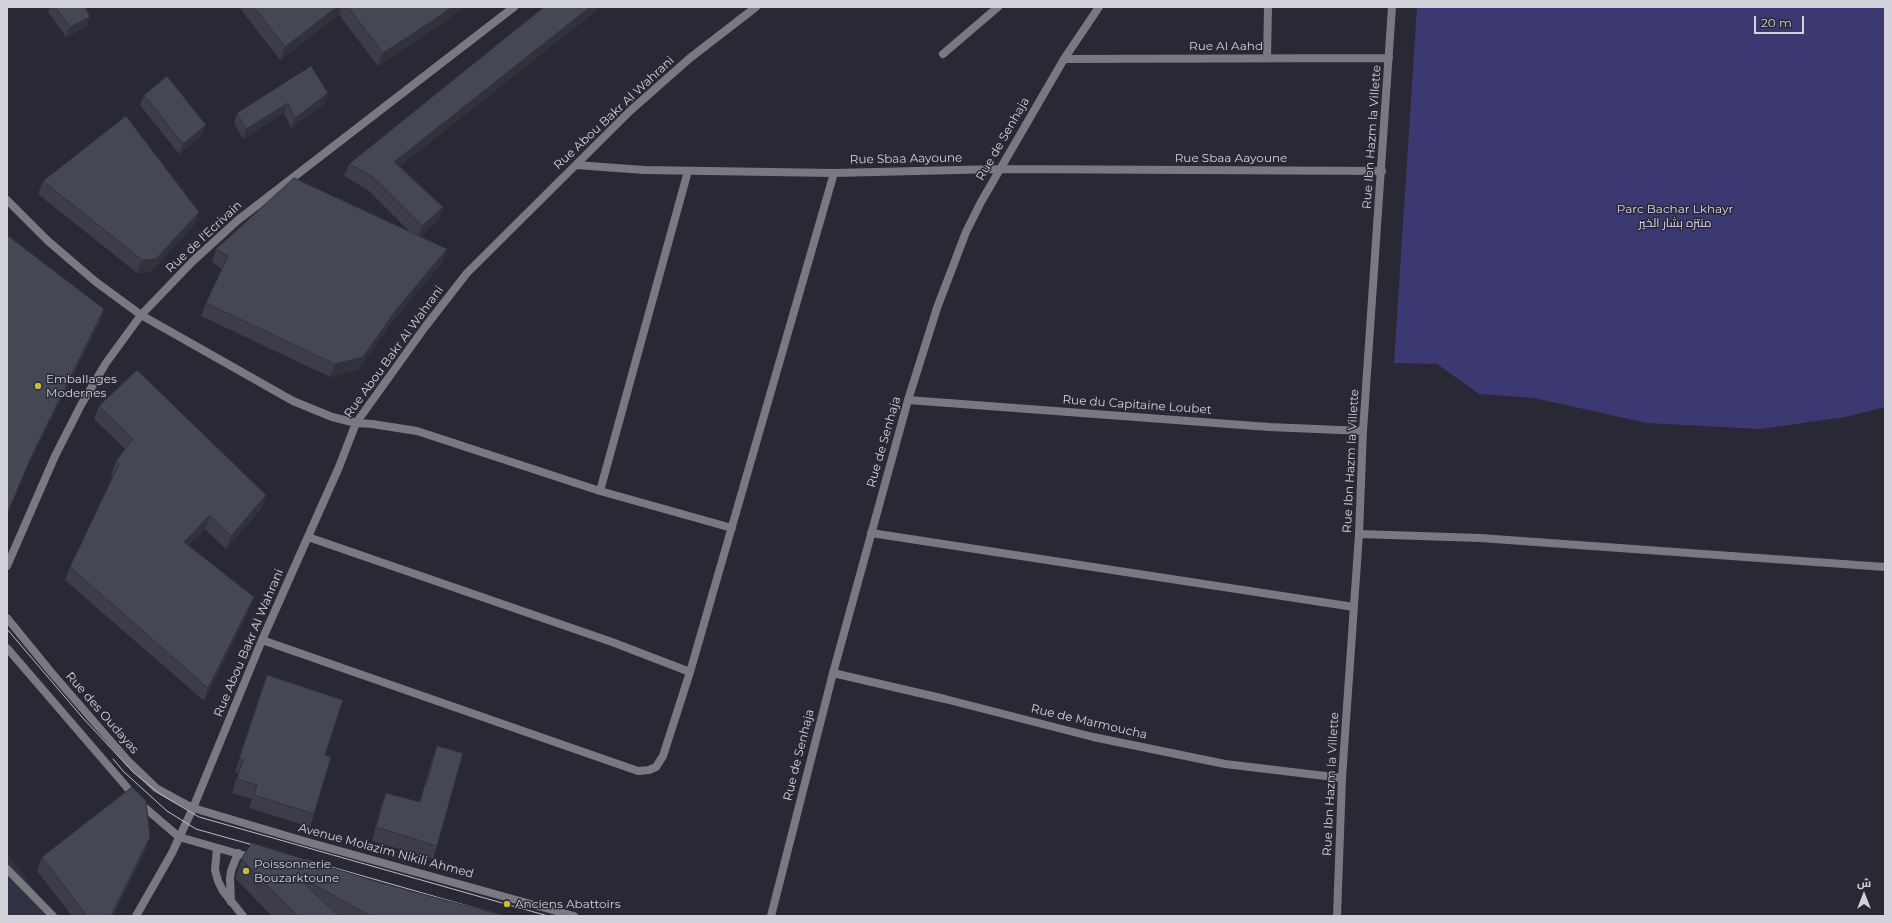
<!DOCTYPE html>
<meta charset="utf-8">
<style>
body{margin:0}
#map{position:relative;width:1892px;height:923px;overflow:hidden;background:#292936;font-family:Montserrat,Cairo,sans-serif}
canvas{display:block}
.frame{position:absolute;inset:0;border:8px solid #d2d2db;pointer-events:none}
.north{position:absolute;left:1844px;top:875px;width:40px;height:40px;-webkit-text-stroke:3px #292936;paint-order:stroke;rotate:0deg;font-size:11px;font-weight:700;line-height:16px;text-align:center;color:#d2d2db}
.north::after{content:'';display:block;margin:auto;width:14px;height:18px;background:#d2d2db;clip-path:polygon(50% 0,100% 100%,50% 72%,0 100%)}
.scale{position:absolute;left:1754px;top:16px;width:50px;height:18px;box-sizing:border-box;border:2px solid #d2d2db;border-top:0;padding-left:5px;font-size:12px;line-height:14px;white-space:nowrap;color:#d2d2db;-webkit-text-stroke:3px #292936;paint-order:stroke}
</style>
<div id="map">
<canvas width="1892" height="923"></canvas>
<div class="frame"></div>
<div class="north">ش</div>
<div class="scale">20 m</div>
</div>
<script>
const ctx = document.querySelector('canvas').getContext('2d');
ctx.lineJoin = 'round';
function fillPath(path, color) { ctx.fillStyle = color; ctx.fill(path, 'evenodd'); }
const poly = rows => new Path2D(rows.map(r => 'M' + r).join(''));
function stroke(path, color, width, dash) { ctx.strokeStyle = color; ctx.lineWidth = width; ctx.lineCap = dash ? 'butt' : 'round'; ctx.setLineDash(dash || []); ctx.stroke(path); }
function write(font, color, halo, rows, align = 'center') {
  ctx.font = font + ' Montserrat,Cairo,sans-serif'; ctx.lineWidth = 3; ctx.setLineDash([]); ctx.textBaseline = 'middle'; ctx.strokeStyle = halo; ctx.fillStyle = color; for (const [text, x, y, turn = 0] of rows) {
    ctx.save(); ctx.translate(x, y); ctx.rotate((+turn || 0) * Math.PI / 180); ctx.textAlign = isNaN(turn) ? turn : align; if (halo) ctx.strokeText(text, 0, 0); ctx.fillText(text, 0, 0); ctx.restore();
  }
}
fillPath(poly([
 [7,852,53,916,7,916]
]), '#313144');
fillPath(poly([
 [1417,7,1885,7,1885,407,1845,417,1760,429,1647,423,1534,398,1479,394,1437,364,1394,363]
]), '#3c3871');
stroke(poly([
 [1267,58,1268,7]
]), '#797980', 8);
stroke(poly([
 [943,54,998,7],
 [1064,59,1389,58],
 [576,165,644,170,834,173,999,169,1382,171],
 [7,200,48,241,96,282,141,315,293,401,332,417,356,423,372,424,417,431,600,491,732,528],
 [908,400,1269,427,1363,431],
 [600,491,688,171],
 [871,533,1354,607],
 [1359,534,1480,538,1885,567],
 [308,537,612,642,690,672],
 [7,566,55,456,81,405,106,363,141,315,193,261,238,220,514,7],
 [262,640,638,771,649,770,656,767,663,756,690,672,834,173],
 [833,673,945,699,1093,737,1225,764,1342,778],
 [7,869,53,916],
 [136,916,172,853,193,808,262,640,339,467,356,423,425,327,467,273,630,111,690,58,756,7],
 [771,916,833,673,908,400,937,308,966,232,981,202,1064,59,1099,7],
 [1337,916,1342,778,1359,534,1363,431,1392,7]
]), '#797980', 8);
stroke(poly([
 [7,618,51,672,128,761,156,788,174,798,193,808,304,841,574,916],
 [7,648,143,806,179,837,253,858],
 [217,848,215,870,218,881,223,891,243,916],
 [231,902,230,879,231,871,238,853]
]), '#797980', 8);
stroke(poly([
 [7,629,82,717,133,772,160,794,199,817,548,916],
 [113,759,124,772,167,811,196,829,260,847],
 [307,860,503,916]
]), '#bfbfc8', 1);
fillPath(poly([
 [50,7,85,7,90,17,86,27,66,37,48,12],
 [239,7,464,7,436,28,378,66,339,15,280,60],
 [597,10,400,166,443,207,438,220,420,236,447,249,442,263,391,323,358,370,330,377,201,316,206,303,222,269,212,262,216,249,410,232,368,190,344,176,349,164],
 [328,93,325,103,291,128,284,113,243,139,234,123,237,113],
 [144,95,202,135,179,154,140,105],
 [43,181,199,212,194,225,151,272,137,273,38,194],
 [99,406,266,495,261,509,226,549,205,529,188,545,249,610,204,701,65,580,70,567,113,477,111,475,116,461,125,449,94,419],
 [267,675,325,755,314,814,310,827,249,808,252,799,232,793,238,773,235,772],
 [437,746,437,846,433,859,372,841,381,806,386,793,419,802,425,784,432,760],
 [146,850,113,916,72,916,37,871,42,857],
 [243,856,385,884,501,916,272,916,236,879,236,875]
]), '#3c3d48');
fillPath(poly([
 [337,7,342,7,339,15,280,60,285,47],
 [451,7,464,7,436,28,378,66,383,53],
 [590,7,598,7,597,10,390,174,394,162],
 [90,17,86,27,66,37,70,27],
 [328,93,325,103,291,128,295,118],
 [288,103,284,113,243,139,246,129],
 [206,125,202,135,179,154,183,144],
 [443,207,438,220,417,239,422,226],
 [199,212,194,225,151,272,137,273,142,260],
 [447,249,442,263,391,323,358,370,330,377,335,364],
 [104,309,100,322,27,468,7,516,7,514,32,455],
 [266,495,261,509,226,549,231,536],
 [210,515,205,529,179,555,184,542],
 [254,597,249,610,204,701,208,688],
 [150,837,146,850,113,916,111,916]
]), '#31323b');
const building = poly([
 [55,7,85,7,90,17,70,27,55,7],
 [254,7,337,7,285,47,254,7],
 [348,7,451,7,441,15,383,53,348,7],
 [544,7,590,7,394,162,443,207,422,226,373,177,349,164,544,7],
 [311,66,328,93,295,118,288,103,246,129,237,113,311,66],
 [167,76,206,125,183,144,144,95,167,76],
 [126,116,199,212,156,259,142,260,43,181,126,116],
 [294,178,447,249,396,310,363,357,335,364,206,303,228,256,216,249,294,178],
 [7,235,104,309,32,455,7,514,7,235],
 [137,370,266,495,231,536,210,515,184,542,254,597,208,688,70,567,119,464,116,461,133,439,99,406,137,370],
 [267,675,343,700,325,755,331,757,314,814,254,795,257,785,237,779,243,760,239,759,267,675],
 [437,746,463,753,437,846,376,827,386,793,420,802,425,784,426,785,437,746],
 [132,787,146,801,150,837,111,916,87,916,42,857,132,787],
 [252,843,385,884,501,915,501,916,371,916,304,879,302,882,339,916,298,916,242,860,243,856,252,843]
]);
fillPath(building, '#464754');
stroke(building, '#31323b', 1);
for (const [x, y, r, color] of [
 [38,386,4,"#c7bb3b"],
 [246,871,4,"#c7bb3b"],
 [507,904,4,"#c7bb3b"]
]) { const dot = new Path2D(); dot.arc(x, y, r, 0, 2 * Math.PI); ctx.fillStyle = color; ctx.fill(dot); stroke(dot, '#292936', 1.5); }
write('12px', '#d2d2db', '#292936', [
 ["Rue Al Aahd",1226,46],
 ["Rue Abou Bakr Al Wahrani",614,113,-43],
 ["Rue Ibn Hazm la Villette",1372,137,-86],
 ["Rue de Senhaja",1003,139,-60],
 ["Rue Sbaa Aayoune",1231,158],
 ["Rue Sbaa Aayoune",906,159,-1],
 ["Rue de l'Ecrivain",204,237,-43],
 ["Rue Abou Bakr Al Wahrani",394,352,-54],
 ["Rue du Capitaine Loubet",1137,405,4],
 ["Rue de Senhaja",884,442,-74],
 ["Rue Ibn Hazm la Villette",1351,461,-87],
 ["Rue Abou Bakr Al Wahrani",249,643,-67],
 ["Rue des Oudayas",102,713,49],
 ["Rue de Marmoucha",1089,722,13],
 ["Rue de Senhaja",799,755,-76],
 ["Rue Ibn Hazm la Villette",1331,784,-87],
 ["Avenue Molazim Nikili Ahmed",386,851,15]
]);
write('12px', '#d7d8f0', '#292936', [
 ["Parc Bachar Lkhayr",1675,209],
 ["منتزه بشار الخير",1675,223]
]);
write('12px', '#d2d2db', '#292936', [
 ["Emballages",46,379],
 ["Modernes",46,393],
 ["Poissonnerie",254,864],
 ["Bouzarktoune",254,878],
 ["Anciens Abattoirs",515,904]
], 'left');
</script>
